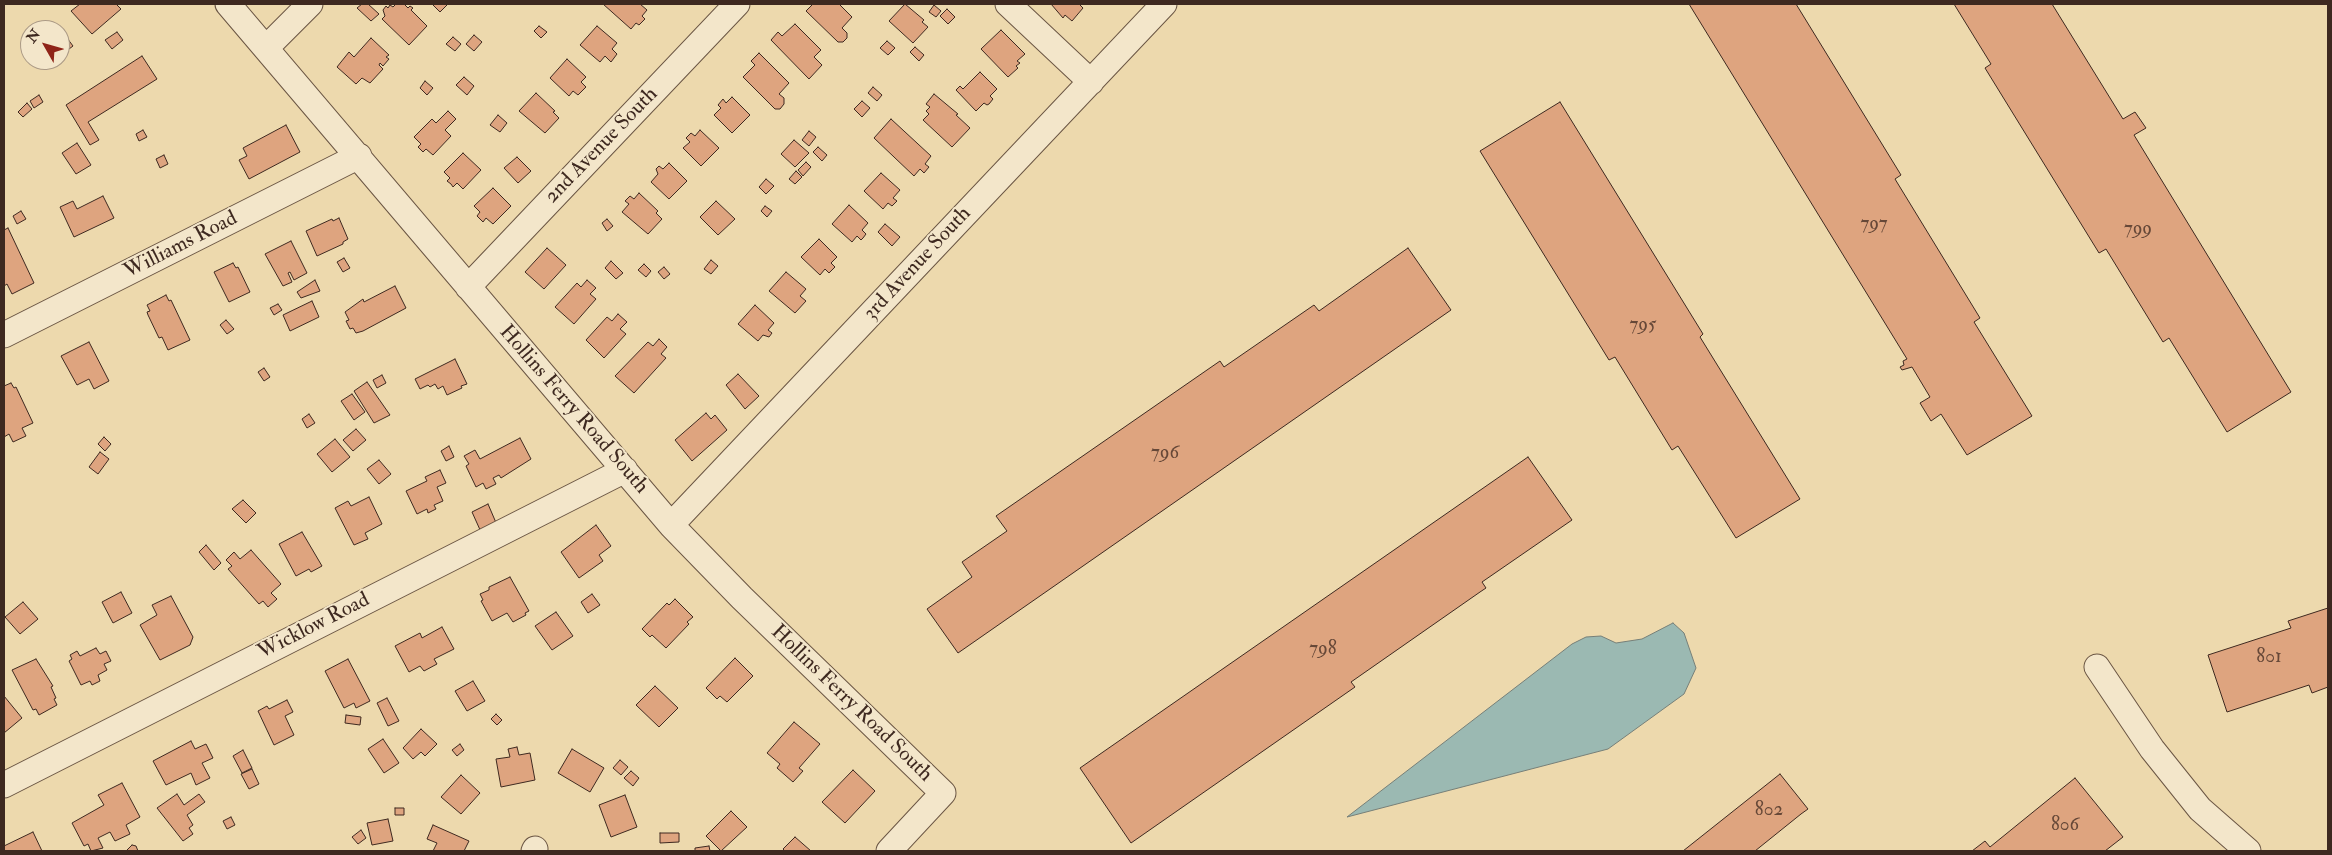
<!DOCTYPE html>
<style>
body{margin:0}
#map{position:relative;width:2332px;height:855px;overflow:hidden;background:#edd9ad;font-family:"IM FELL Double Pica",serif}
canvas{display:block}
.frame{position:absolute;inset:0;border:5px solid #3e2920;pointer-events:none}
.north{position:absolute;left:20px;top:20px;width:50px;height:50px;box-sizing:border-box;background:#f3e6ca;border:1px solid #ab9a86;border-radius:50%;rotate:308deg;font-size:14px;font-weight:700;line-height:20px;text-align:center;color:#3e2920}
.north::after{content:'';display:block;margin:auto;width:18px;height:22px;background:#8f2418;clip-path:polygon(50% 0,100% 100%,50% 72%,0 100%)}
</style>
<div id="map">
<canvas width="2332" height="855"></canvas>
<div class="frame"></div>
<div class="north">N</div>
</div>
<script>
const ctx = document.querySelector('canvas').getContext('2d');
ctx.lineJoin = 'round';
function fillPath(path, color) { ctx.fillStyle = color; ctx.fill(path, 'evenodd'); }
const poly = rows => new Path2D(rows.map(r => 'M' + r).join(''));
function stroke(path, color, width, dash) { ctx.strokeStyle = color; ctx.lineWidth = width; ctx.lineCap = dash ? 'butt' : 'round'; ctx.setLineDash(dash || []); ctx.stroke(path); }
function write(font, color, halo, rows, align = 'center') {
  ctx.font = font + ' "IM FELL Double Pica",serif'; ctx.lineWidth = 4; ctx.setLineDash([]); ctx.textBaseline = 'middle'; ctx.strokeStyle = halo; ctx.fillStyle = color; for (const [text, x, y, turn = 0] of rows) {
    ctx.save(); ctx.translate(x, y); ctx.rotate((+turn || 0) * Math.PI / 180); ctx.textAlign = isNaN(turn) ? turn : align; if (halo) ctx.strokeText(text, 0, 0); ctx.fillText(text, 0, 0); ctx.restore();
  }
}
const water = poly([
 [1673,623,1684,633,1696,668,1684,694,1608,749,1347,817,1572,644,1586,637,1601,636,1616,643,1642,639,1673,623]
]);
fillPath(water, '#9bb9b2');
stroke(water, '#767f78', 1);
const building = poly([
 [80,4,116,4,121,9,92,34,71,11,80,4],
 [362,4,368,4,379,14,371,21,357,8,362,4],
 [396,4,404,4,408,8,410,6,413,8,411,10,427,26,409,45,382,19,385,16,383,10,386,6,388,8,390,5,393,7,396,4],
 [432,4,448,4,440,12,432,4],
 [603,4,640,4,647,10,642,16,645,19,639,25,636,23,631,29,603,4],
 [813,4,839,4,852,17,842,28,847,33,847,38,843,42,838,42,806,11,813,4],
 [905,4,924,20,922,22,928,27,913,43,889,21,905,4],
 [1051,4,1079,4,1083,8,1072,21,1065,15,1063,18,1051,4],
 [1689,4,1796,4,1901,175,1895,179,1980,318,1974,322,2032,416,1967,455,1941,414,1931,421,1920,403,1930,397,1912,367,1902,370,1900,367,1904,365,1903,361,1907,359,1689,4],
 [1954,4,2052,4,2123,119,2135,112,2146,128,2134,135,2291,392,2227,432,2169,338,2163,342,2106,249,2099,253,1985,68,1991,64,1954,4],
 [934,5,941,11,936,17,929,12,934,5],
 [947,9,955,17,948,24,940,16,947,9],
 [795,24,821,50,814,57,822,65,809,79,771,40,778,32,782,36,795,24],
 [539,26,547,32,541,38,534,31,539,26],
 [597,26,617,43,612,49,617,54,611,62,605,56,600,62,580,45,597,26],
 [1001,30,1025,54,1017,61,1020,63,1016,66,1018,68,1008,77,981,49,1001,30],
 [117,32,123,40,112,49,105,40,117,32],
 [64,34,73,46,65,52,60,46,60,37,64,34],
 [474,35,482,42,474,51,466,44,474,35],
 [453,37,461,44,455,51,446,44,453,37],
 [371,38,389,55,386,57,389,59,383,66,380,63,379,65,383,69,370,83,362,78,356,84,337,67,349,52,354,57,371,38],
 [887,41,895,48,888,55,880,48,887,41],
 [915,47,924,55,919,61,910,52,915,47],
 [759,53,789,83,779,94,784,98,784,104,780,109,775,109,743,77,755,65,751,61,759,53],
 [142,56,157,79,88,122,99,140,90,145,66,105,142,56],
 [567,59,586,77,581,82,586,87,578,95,573,91,569,96,550,78,567,59],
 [980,72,997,89,990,96,993,99,989,104,987,105,984,103,976,111,956,90,960,86,963,89,980,72],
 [464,77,474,86,467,95,456,85,464,77],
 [425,81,433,88,427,95,420,88,425,81],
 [873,87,882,95,877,101,868,93,873,87],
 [536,93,555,111,553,112,559,118,545,133,519,111,536,93],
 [934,94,958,114,956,115,970,128,952,147,923,120,929,114,926,111,930,107,926,104,934,94],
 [39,95,43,102,34,108,30,101,39,95],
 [732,97,750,115,732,133,714,115,721,108,718,105,723,99,726,103,732,97],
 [862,101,870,108,862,117,854,109,862,101],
 [1560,102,1703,334,1700,337,1800,499,1736,538,1678,446,1672,450,1615,357,1609,360,1480,151,1560,102],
 [27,103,32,109,23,117,18,112,27,103],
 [448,111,456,119,445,130,451,136,433,155,426,149,423,152,418,147,421,144,414,137,432,119,436,123,448,111],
 [498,115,507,123,500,132,490,125,498,115],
 [891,119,931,156,925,164,929,167,924,173,920,169,914,176,874,138,891,119],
 [286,125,300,152,249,179,239,160,247,156,243,148,286,125],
 [143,130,147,137,139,141,136,134,143,130],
 [700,130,719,148,701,166,683,148,690,142,686,138,691,133,695,136,700,130],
 [809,131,816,137,809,146,802,140,809,131],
 [794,140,809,153,795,167,781,154,794,140],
 [77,143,91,165,76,174,62,153,77,143],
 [818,147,827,155,822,161,813,152,818,147],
 [463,153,481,170,463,189,457,183,453,187,451,184,447,181,450,178,444,172,463,153],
 [164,155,168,164,160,168,156,159,164,155],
 [517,157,531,171,518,183,504,168,517,157],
 [806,162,811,167,803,176,798,170,806,162],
 [669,163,687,181,669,199,651,182,658,174,656,169,659,166,663,169,669,163],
 [796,171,802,177,795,184,789,179,796,171],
 [881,173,900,190,893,198,897,201,892,206,888,203,883,209,864,191,881,173],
 [766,179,774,186,766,194,759,187,766,179],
 [493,188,511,206,493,224,486,218,483,222,477,216,480,212,474,206,493,188],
 [639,193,658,211,656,213,662,219,648,234,622,212,629,204,625,201,630,196,634,199,639,193],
 [103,196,114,218,74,237,60,207,73,201,77,209,103,196],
 [716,201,735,219,718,235,700,217,716,201],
 [849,205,868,223,862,230,866,234,863,238,861,240,857,236,852,242,832,224,849,205],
 [765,206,772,211,767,217,761,211,765,206],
 [21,211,26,219,17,224,13,216,21,211],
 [339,218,348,239,343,242,343,244,317,256,306,231,332,219,333,221,339,218],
 [607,219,613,226,607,231,602,223,607,219],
 [885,224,900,237,892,246,878,232,885,224],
 [8,228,34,283,12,294,7,284,4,286,4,230,8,228],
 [819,239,837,257,831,263,835,267,829,273,825,269,820,275,801,257,819,239],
 [291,241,307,273,294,280,290,272,288,273,292,282,283,286,265,254,291,241],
 [547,248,566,265,544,289,525,272,547,248],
 [1408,248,1451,310,958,653,927,609,972,577,962,562,1007,531,996,516,1220,361,1224,367,1314,305,1319,311,1408,248],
 [344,258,350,268,343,272,337,262,344,258],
 [711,260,718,266,711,274,704,269,711,260],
 [611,261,623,273,616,279,605,268,611,261],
 [233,263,236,268,238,267,250,292,229,302,214,272,233,263],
 [644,264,651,271,646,277,638,270,644,264],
 [664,267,670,274,664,279,658,272,664,267],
 [786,272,806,289,800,296,806,301,795,313,769,291,786,272],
 [315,280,320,291,301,298,297,292,315,280],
 [587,280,596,288,590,294,596,299,574,324,555,307,577,283,581,287,587,280],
 [395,286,406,308,363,331,356,333,353,328,350,329,346,321,349,320,345,312,363,299,364,302,395,286],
 [166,295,169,301,171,300,190,340,168,350,162,337,159,338,148,315,147,312,150,311,147,305,166,295],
 [312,301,319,317,290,331,283,315,312,301],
 [278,304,282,310,274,315,270,308,278,304],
 [755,305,774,323,768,330,772,333,769,337,763,335,758,341,738,324,755,305],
 [618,314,627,322,620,329,626,334,604,358,586,340,607,317,612,321,618,314],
 [226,320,234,329,227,334,220,325,226,320],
 [659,339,667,347,661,354,666,358,634,393,615,376,648,342,653,346,659,339],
 [89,342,109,381,94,389,89,379,77,385,61,356,89,342],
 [455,359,467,384,461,386,462,388,447,395,443,386,438,389,435,384,430,387,428,385,420,389,415,379,455,359],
 [264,368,270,377,264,381,258,372,264,368],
 [738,374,759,396,745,409,726,385,738,374],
 [382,375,386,383,377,388,373,380,382,375],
 [367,382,390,415,374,423,354,391,367,382],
 [11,383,14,388,16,387,33,423,22,428,26,436,13,442,9,434,4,437,4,386,11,383],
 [352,394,365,412,354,420,341,401,352,394],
 [706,413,711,419,715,415,727,430,692,461,675,440,706,413],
 [309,414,315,423,307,428,302,419,309,414],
 [356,429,366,440,353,451,343,440,356,429],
 [104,437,111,444,105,451,98,444,104,437],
 [520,438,531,459,501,478,499,475,493,478,496,484,486,489,483,483,476,487,466,466,469,464,464,456,475,450,480,459,520,438],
 [335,439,350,457,332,472,317,454,335,439],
 [449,446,454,457,446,461,441,451,449,446],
 [100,452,109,459,98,474,89,467,100,452],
 [1528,457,1572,520,1482,582,1486,588,1480,592,1351,682,1355,687,1131,843,1080,768,1528,457],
 [379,460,391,474,379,484,367,469,379,460],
 [440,470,446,483,437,487,443,501,434,505,436,509,428,513,427,509,417,514,406,491,427,481,425,477,440,470],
 [369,497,382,524,365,533,368,539,354,545,335,508,348,501,351,506,369,497],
 [243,500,256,513,246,523,232,509,243,500],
 [488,504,497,525,481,532,472,512,488,504],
 [596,525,611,546,599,555,603,561,579,578,561,552,596,525],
 [302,532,322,566,311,572,309,569,296,576,279,544,302,532],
 [206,545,221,563,214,570,199,552,206,545],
 [251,550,281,584,271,593,277,599,268,607,263,601,259,604,228,569,232,566,226,560,234,552,240,559,251,550],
 [510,577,529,611,525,613,526,615,513,622,507,613,492,621,481,601,483,600,480,594,489,590,489,587,510,577],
 [121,592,132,613,113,623,102,602,121,592],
 [592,594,600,605,588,613,581,602,592,594],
 [171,596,193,637,190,645,160,660,140,625,157,615,152,605,171,596],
 [675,599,693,617,687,622,689,624,666,648,652,635,650,637,642,629,667,603,669,605,675,599],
 [23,602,38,619,20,634,5,617,23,602],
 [2328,608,2328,687,2312,693,2309,685,2227,712,2208,655,2291,628,2288,621,2328,608],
 [556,612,573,636,552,650,535,626,556,612],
 [442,627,454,649,434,659,437,664,424,671,420,666,409,672,395,646,420,633,422,638,442,627],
 [96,648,100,654,106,651,111,661,104,664,107,670,98,675,100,681,92,685,90,681,81,685,69,661,72,659,70,655,77,651,80,656,96,648],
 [735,658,753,676,727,702,720,696,717,699,706,688,735,658],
 [36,659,53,686,51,687,56,698,54,699,57,705,39,715,36,709,33,710,12,670,36,659],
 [348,659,370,701,356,708,354,703,344,708,325,671,348,659],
 [473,681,485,701,467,711,455,691,473,681],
 [655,686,678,708,659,727,636,705,655,686],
 [4,696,22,718,4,733,4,696],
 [387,698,399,721,388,726,377,703,387,698],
 [287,700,293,712,285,716,294,735,274,745,258,711,267,706,269,709,287,700],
 [496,714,502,720,497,725,491,719,496,714],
 [346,715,361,717,360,725,345,723,346,715],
 [794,722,820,744,799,768,803,771,793,782,777,768,780,764,767,753,794,722],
 [421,729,437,744,425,756,421,752,413,759,403,748,421,729],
 [383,739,399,763,384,773,368,749,383,739],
 [191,741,195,749,206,744,213,758,202,763,210,778,196,785,191,773,166,785,153,761,191,741],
 [460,744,464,750,457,756,452,750,460,744],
 [517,747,519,755,530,753,535,780,501,787,496,759,510,757,508,749,517,747],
 [572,749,604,768,590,792,558,773,572,749],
 [243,750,252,768,242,773,233,756,243,750],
 [620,760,628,767,621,775,613,768,620,760],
 [252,769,259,784,249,789,241,774,252,769],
 [853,770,875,791,845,823,822,802,853,770],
 [631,771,639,778,633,786,624,778,631,771],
 [1780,774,1808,809,1801,814,1755,851,1683,851,1780,774],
 [461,775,480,793,461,814,441,797,461,775],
 [2075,778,2123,837,2105,851,1972,851,1985,841,1990,847,2075,778],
 [122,783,140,817,126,825,130,834,115,841,110,832,98,838,103,848,91,851,88,844,84,846,72,823,104,805,98,795,122,783],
 [177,794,184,805,199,794,205,802,187,815,193,825,189,828,193,834,183,841,157,808,177,794],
 [625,795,637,827,611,837,599,805,625,795],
 [395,808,404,808,404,815,395,815,395,808],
 [731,811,747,827,721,851,706,836,731,811],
 [231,817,235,825,227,829,223,821,231,817],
 [388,819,393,841,372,845,367,823,388,819],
 [433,825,469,841,464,851,433,851,437,843,427,839,433,825],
 [361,830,366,838,358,844,352,837,361,830],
 [33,832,42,851,4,851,4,846,33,832],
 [660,833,679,833,679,842,660,843,660,833],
 [795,837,811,851,785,851,783,849,795,837],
 [132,845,136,846,138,851,126,851,132,845],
 [709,846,710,851,695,851,695,848,709,846]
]);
fillPath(building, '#dea47f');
stroke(building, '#3e2920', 1);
const minor = poly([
 [228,4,671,525,742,598,943,793,889,851],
 [1008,4,1091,82],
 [267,47,310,4],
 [468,287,737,4],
 [4,335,359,156],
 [671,525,1164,4],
 [2097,667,2152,749,2200,809,2248,851],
 [4,785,625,470],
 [534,851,535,849]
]);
stroke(minor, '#6a5543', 27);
stroke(minor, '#f3e6ca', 25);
write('19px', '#664838', null, [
 ["797",1874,225],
 ["799",2138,230],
 ["795",1643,326],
 ["796",1165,454],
 ["798",1323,650],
 ["801",2269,658],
 ["802",1769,811],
 ["806",2065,826]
]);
write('21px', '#3e2920', '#f3e6ca', [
 ["2nd Avenue South",602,146,-46],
 ["Williams Road",181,246,-27],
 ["3rd Avenue South",918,264,-47],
 ["Hollins Ferry Road South",573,410,49],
 ["Wicklow Road",314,627,-27],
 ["Hollins Ferry Road South",851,704,44]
]);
</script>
